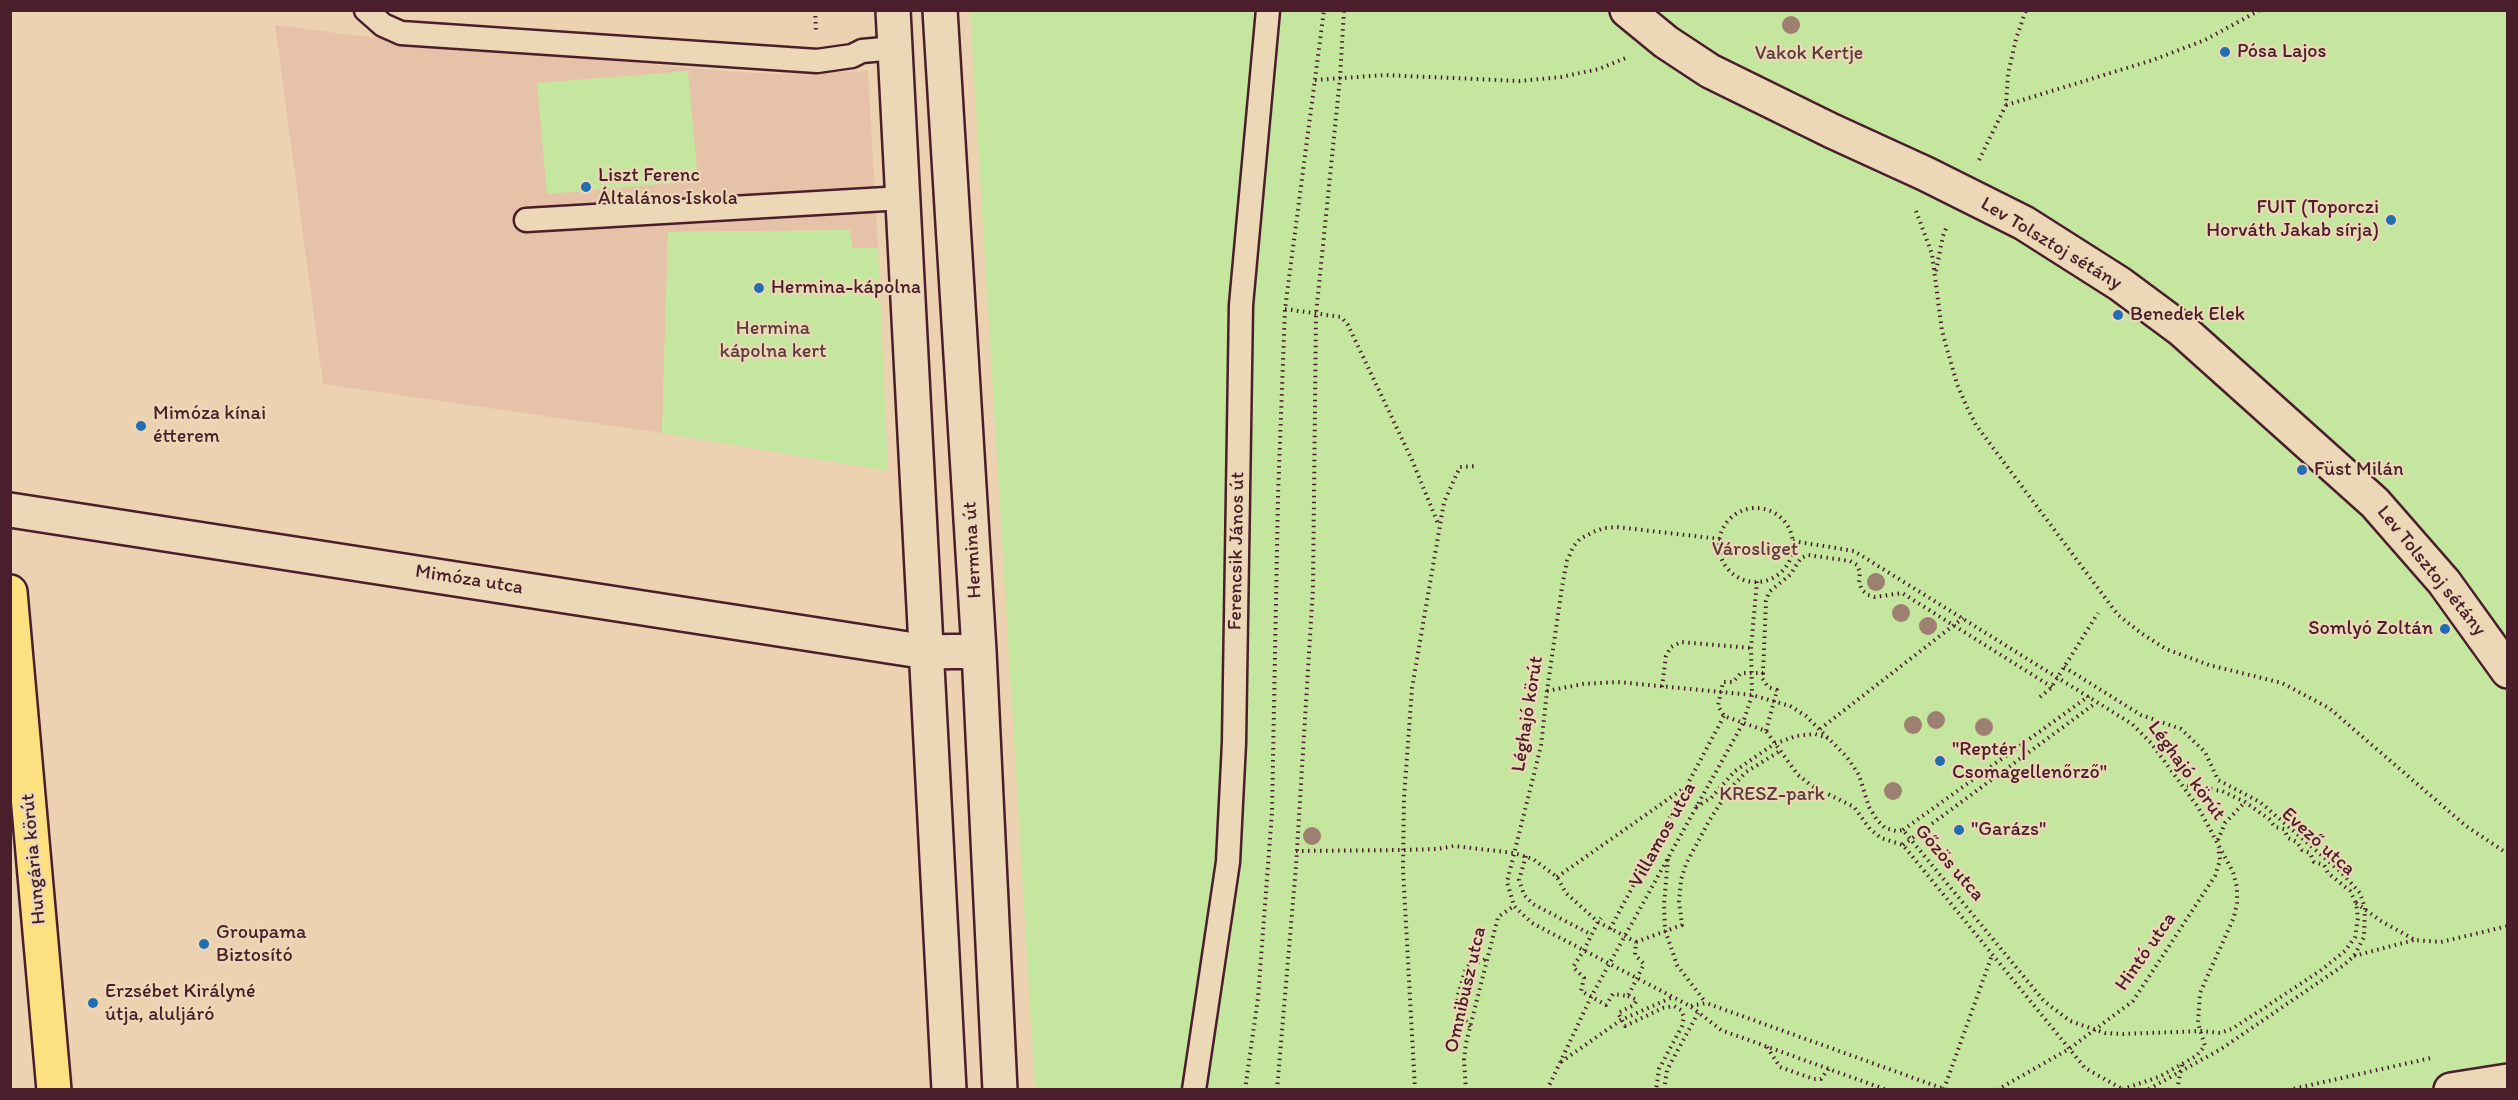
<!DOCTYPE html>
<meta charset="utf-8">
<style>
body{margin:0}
#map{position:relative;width:2518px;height:1100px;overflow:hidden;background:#edd2b2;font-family:Itim,sans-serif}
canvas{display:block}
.frame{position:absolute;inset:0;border:12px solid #4a1f2b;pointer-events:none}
</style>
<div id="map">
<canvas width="2518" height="1100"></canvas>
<div class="frame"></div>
</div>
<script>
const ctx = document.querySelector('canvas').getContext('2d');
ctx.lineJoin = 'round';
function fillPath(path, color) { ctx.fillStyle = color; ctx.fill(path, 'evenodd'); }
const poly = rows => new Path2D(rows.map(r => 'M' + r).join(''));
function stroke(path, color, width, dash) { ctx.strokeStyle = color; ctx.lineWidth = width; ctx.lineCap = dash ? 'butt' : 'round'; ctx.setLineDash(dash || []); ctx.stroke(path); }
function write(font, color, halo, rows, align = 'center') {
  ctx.font = font + ' Itim,sans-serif'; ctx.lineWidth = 4.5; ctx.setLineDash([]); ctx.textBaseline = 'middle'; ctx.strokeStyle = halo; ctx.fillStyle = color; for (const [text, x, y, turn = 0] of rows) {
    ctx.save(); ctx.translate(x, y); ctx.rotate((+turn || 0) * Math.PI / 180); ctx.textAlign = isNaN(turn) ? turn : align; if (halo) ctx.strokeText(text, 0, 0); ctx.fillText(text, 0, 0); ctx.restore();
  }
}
fillPath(poly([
 [275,25,407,42,724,71,775,74,868,71,878,248,852,248,850,230,668,232,662,433,323,384]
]), '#e6c3a8');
fillPath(poly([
 [970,11,2507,11,2507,1089,1035,1089],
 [688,71,698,181,547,194,537,83],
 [850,230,852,248,878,248,888,471,662,433,668,232]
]), '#c5e69f');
const service = poly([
 [366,10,383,25,401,33,817,61,852,56,862,51,895,48],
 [526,220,903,198],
 [1194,1090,1228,862,1234,743,1241,305,1268,10]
]);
const pedestrian = poly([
 [1627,10,1666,42,1710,71,1832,131,1926,174,2024,223,2120,284,2182,330,2375,503,2444,582,2508,671]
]);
const minor = poly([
 [893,10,949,1090],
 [940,10,979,651,1000,1090],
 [10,510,927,652,979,651],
 [2451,1090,2508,1081]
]);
const primary = poly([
 [10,592,54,1090]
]);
stroke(service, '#4a1f2b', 27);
stroke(pedestrian, '#4a1f2b', 38);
stroke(minor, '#4a1f2b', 38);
stroke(primary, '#4a1f2b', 38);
stroke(poly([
 [815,10,816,31],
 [1315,80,1385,75,1520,81,1561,77,1599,69,1628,57],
 [2006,105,2153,60,2205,40,2260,10],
 [1979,160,2006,105,2008,74,2016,39,2026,10],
 [1916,211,1932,254,1942,331,1957,384,1966,405,1976,425,2118,615,2141,633,2166,649,2209,665,2282,683,2329,708,2466,826,2508,854],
 [1936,271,1943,236,1947,226],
 [1285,309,1341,317,1348,325,1412,460,1439,526],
 '1719 545a37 37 0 1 1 74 0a37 37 0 1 1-74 0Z',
 [1720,539,1617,527,1604,528,1593,532,1580,539,1573,547,1567,561,1562,587,1547,691,1541,746,1507,882,1514,906,1532,923,1690,1006,1721,1030,1887,1090],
 [1793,541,1854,551,2132,724,2151,743,2198,807,2233,872,2237,887,2237,903,2234,917,2200,993,2198,1023,2205,1046,2196,1056,2159,1077,2123,1089],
 [2064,667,2141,715,2181,729,2205,752,2218,780,2260,802,2341,872,2360,893,2365,908,2364,937,2354,956,2344,965,2221,1049,2147,1090],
 [1763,673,1762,678,1768,687,1777,690,1766,731],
 [1662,687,1666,656,1671,647,1681,642,1751,648],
 [2052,687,1902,593,1875,597,1868,595,1862,590,1859,582,1860,572,1857,565,1850,561,1808,555,1801,558,1790,575,1769,592,1766,601,1763,673,1741,673,1733,682,1723,682,1718,706,1724,716,1766,731,1798,775,1812,786,1854,807,1870,829,1881,838,1903,845,2085,1068,2124,1090],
 [1547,691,1583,684,1618,682,1752,695,1790,706,1806,716,1847,757,1859,775,1869,807,1877,820,1885,828,1896,831,1903,830,2044,1001,2070,1021,2105,1033,2123,1034,2201,1031,2220,1033,2232,1029,2320,971,2345,951,2355,937,2358,918,2356,903,2350,891,2328,873,2324,865,2314,862,2310,853,2302,850,2297,842,2288,838,2284,829,2275,827,2269,819,2245,802,2222,791,2183,785],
 [2040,697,2051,688,2098,613],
 [1820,729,1963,618],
 [1696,807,1711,798,1735,771,1774,744,1796,736,1815,734,1828,738],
 [1903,830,2089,696],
 [2218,840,2225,823,2245,802],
 [1903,845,2093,705],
 [1296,851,1403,850,1437,849,1454,846,1514,853,1533,859,1557,877,1566,893,1598,922,1636,942,1635,955,1644,964,1628,996,1613,994,1606,1005,1581,991,1584,978,1573,967,1584,950,1598,922,1601,918],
 [1526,856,1519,880,1524,895,1533,904,1592,935],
 [1668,859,1664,904,1665,930,1677,965,1706,1003],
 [1557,877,1687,786],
 [2356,903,2381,921,2415,940,2441,942,2508,926],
 [1610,929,1724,716],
 [1636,942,1682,925,1679,901,1681,880,1686,864,1709,821,1729,790,1746,772,1780,751],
 [2354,956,2414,940],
 [1628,996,1637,1000,1634,1005,1618,1013,1625,1026,1663,1008,1674,1006,1681,1010,1684,1017,1682,1026,1659,1069,1656,1090],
 [1691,1006,1706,1003,1947,1090],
 [1470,1027,1460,1012,1457,998,1466,968,1473,962,1481,962,1487,958],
 [1767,1047,1780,1067,1814,1079,1821,1079,1829,1068],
 [1561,1062,1621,1020,1673,997],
 [1944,1089,1992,955],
 [1245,1090,1258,998,1272,812,1278,496,1285,309,1324,10],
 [1277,1090,1296,866,1313,588,1316,314,1340,78,1344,10],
 [1415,1090,1403,869,1404,798,1412,688,1444,502,1460,467,1478,466],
 [1466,1090,1464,1060,1466,1043,1498,917,1514,906],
 [1547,1090,1591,997,1743,723,1752,695,1751,648,1757,581],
 [1664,1090,1667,1070,1698,1013],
 [1997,1090,2069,1049,2133,1001,2215,876,2220,860,2218,847],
 [2177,1090,2182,1064],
 [2288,1090,2431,1058]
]), '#4a1f2b', 4, [1.5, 4.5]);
stroke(service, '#ecd8b6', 22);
stroke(pedestrian, '#ecd8b6', 33);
stroke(minor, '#ecd8b6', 33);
stroke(primary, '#fde080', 33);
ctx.fillStyle = '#9d8071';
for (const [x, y] of [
 [1791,25],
 [1876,582],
 [1901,613],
 [1928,626],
 [1936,720],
 [1913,725],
 [1984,727],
 [1893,791],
 [1312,836]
]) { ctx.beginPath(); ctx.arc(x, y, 9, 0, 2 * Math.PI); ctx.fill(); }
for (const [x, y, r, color] of [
 [2225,52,6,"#1f6fb2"],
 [586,187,6,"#1f6fb2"],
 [2391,220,6,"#1f6fb2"],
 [759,288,6,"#1f6fb2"],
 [2118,315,6,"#1f6fb2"],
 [141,426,6,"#1f6fb2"],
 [2302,470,6,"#1f6fb2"],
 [2445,629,6,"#1f6fb2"],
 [1940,761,6,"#1f6fb2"],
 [1959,830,6,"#1f6fb2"],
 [204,944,6,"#1f6fb2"],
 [93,1003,6,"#1f6fb2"]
]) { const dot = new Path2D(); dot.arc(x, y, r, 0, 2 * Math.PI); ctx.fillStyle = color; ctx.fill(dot); stroke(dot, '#ecd8b6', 2); }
write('20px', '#4a1f2b', '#ecd8b6', [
 ["Pósa Lajos",2237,52],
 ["Liszt Ferenc",598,176],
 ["Általános Iskola",598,199],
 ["FUIT (Toporczi",2379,208,"right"],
 ["Horváth Jakab sírja)",2379,231,"right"],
 ["Hermina-kápolna",771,288],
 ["Benedek Elek",2130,315],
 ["Mimóza kínai",153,414],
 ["étterem",153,437],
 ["Füst Milán",2314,470],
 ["Somlyó Zoltán",2433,629,"right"],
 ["\"Reptér |",1952,750],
 ["Csomagellenőrző\"",1952,773],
 ["\"Garázs\"",1971,830],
 ["Groupama",216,933],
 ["Biztosító",216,956],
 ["Erzsébet Királyné",105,992],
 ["útja, aluljáró",105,1015]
], 'left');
write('20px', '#5c3d3c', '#ecd8b6', [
 ["Vakok Kertje",1809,54],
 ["Hermina",773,329],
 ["kápolna kert",773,352],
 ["Városliget",1755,550],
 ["KRESZ-park",1772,795]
]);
write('20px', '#4a1f2b', '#ecd8b6', [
 ["Lev Tolsztoj sétány",2051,244,31],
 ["Hermina út",973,550,-93],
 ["Ferencsik János út",1237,551,-89],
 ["Lev Tolsztoj sétány",2431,571,51],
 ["Mimóza utca",469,580,9],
 ["Léghajó körút",1528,714,-81],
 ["Léghajó körút",2186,771,54],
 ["Villamos utca",1663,835,-61],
 ["Evező utca",2318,842,42],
 ["Hungária körút",34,859,-95],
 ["Gőzös utca",1949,863,49],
 ["Hintó utca",2146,952,-55],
 ["Omnibusz utca",1466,990,-77]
]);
</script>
